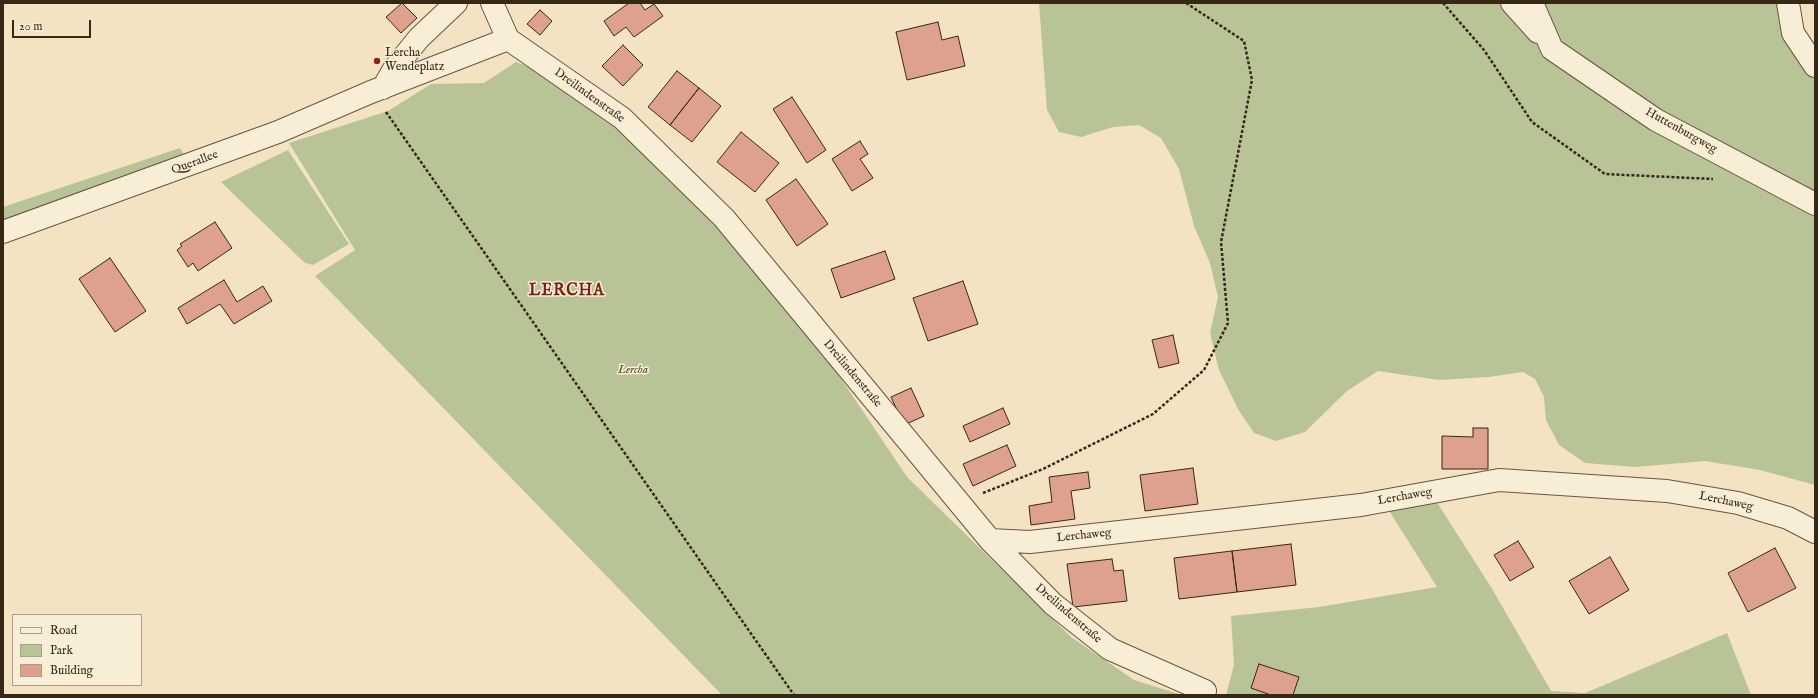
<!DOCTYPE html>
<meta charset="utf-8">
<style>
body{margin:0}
#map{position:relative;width:1818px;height:698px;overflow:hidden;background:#f4e3c2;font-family:"IM FELL English",serif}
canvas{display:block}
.frame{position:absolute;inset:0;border:4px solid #372715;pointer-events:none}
.legend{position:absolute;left:12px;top:614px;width:130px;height:72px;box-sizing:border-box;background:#f8edd7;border:1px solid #ab9e89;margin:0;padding:5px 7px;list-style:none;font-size:12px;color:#372715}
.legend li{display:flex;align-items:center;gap:8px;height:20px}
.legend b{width:20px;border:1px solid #ab9e89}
.scale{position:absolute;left:12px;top:20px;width:79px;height:18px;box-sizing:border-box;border:2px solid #372715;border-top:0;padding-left:5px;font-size:12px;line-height:14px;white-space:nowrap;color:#372715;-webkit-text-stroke:3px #f8edd7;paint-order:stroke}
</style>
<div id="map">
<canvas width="1818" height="698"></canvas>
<div class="frame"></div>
<ul class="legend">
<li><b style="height:5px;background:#f8edd7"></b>Road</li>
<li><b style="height:11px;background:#b8c496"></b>Park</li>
<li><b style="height:11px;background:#dea18e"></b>Building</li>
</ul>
<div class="scale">20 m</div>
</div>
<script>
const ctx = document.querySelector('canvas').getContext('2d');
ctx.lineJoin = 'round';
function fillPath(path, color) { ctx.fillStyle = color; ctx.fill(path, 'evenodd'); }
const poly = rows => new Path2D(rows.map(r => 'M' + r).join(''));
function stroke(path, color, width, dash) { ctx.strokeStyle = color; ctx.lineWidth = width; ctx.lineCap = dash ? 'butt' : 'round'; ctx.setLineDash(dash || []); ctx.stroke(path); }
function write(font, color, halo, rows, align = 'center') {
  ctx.font = font + ' "IM FELL English",serif'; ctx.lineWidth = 3; ctx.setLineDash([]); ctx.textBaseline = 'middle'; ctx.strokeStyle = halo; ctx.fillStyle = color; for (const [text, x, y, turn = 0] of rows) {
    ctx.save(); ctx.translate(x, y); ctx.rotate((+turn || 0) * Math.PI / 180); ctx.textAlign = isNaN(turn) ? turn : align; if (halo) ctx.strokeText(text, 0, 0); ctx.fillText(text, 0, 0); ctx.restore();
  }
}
fillPath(poly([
 [1039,3,1788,3,1815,66,1815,485,1760,470,1705,461,1635,467,1585,463,1559,445,1546,420,1544,397,1535,379,1523,372,1489,377,1439,380,1378,371,1347,391,1305,432,1276,441,1254,433,1238,409,1219,370,1210,333,1218,297,1210,263,1194,226,1179,169,1161,138,1139,125,1113,127,1081,137,1059,132,1047,110],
 [516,62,543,72,612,123,754,262,807,328,907,477,1071,637,1134,680,1182,695,722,695,315,276,355,250,289,143,388,111,431,84,484,83],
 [180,148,191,165,3,232,3,207],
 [288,150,349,244,313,265,305,263,221,182],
 [1431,493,1491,587,1551,691,1585,693,1727,633,1751,695,1226,695,1234,665,1231,616,1319,607,1437,587,1383,501]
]), '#b8c496');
const building = poly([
 [402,3,417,18,401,33,386,17,402,3],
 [629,3,640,3,645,10,654,4,663,16,634,37,626,27,614,36,604,21,629,3],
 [540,10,552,21,540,35,527,24,540,10],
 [938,22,942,40,958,36,965,66,907,80,896,32,938,22],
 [623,45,643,65,623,86,602,66,623,45],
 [677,71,699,88,670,125,648,107,677,71],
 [699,88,721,106,692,142,670,125,699,88],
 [792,97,826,150,807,163,773,109,792,97],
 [741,132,779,163,755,192,717,162,741,132],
 [860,141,868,154,860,159,873,178,852,191,832,159,860,141],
 [796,179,828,224,797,246,766,200,796,179],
 [215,222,232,248,198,271,193,263,188,267,177,250,182,246,180,244,215,222],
 [885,251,895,279,841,298,831,269,885,251],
 [110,258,146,311,115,332,79,279,110,258],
 [224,280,237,302,263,286,272,301,234,324,220,304,187,324,178,308,224,280],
 [963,281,978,324,928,341,913,298,963,281],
 [1173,335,1179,363,1159,368,1152,340,1173,335],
 [911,388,924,416,904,425,891,397,911,388],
 [1003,408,1010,424,970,442,963,426,1003,408],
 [1473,428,1488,428,1488,469,1442,469,1442,436,1473,437,1473,428],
 [1007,445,1016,466,973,486,963,464,1007,445],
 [1193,468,1198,504,1145,511,1140,475,1193,468],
 [1088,472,1090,488,1071,491,1075,519,1031,525,1029,506,1052,502,1049,477,1088,472],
 [1518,541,1534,567,1510,581,1494,555,1518,541],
 [1291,544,1296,585,1237,592,1232,551,1291,544],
 [1775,548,1796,588,1748,612,1728,573,1775,548],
 [1232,551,1237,592,1179,599,1174,558,1232,551],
 [1610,557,1629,590,1589,614,1569,581,1610,557],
 [1112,559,1114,571,1123,570,1127,601,1073,607,1067,564,1112,559],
 [1259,664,1299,677,1293,695,1271,695,1251,688,1259,664]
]);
fillPath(building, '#dea18e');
stroke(building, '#372715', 1);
const minor = poly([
 [492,3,508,39],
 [1512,3,1538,32],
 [1532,3,1552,49,1656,120,1815,204],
 [1788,3,1793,33,1815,66],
 [508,39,622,118,724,218,990,540,1053,604,1110,649,1205,691],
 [383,88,394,69,419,38,456,3],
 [3,232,278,132,371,92,508,39],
 [990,540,1030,542,1361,505,1499,480,1667,491,1738,503,1788,518,1815,532]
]);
stroke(minor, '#665640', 24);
stroke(poly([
 [1443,3,1484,50,1532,122,1605,174,1713,179],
 [386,112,794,695],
 [983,493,1043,469,1153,414,1204,370,1228,323,1221,242,1252,80,1244,41,1186,3]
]), '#372715', 2.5, [3, 2]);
stroke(minor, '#f8edd7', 22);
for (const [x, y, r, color] of [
 [377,61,4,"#8f2418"]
]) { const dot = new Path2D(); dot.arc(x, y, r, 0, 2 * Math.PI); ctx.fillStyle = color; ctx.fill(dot); stroke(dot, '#f8edd7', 1.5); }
write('12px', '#372715', '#f8edd7', [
 ["Lercha",385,54],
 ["Wendeplatz",385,68]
], 'left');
write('12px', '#372715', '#f8edd7', [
 ["Dreilindenstraße",589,96,36],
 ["Huttenburgweg",1681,131,29],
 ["Querallee",195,163,-20],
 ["Dreilindenstraße",852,374,50],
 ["Lerchaweg",1405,497,-10],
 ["Lerchaweg",1726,502,12],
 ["Lerchaweg",1084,536,-6],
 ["Dreilindenstraße",1068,614,41]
]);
write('italic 12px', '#574e35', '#f8edd7', [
 ["Lercha",633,371]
]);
ctx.letterSpacing = '1px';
write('bold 16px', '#7a1f14', '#f8edd7', [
 ["LERCHA",567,292]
]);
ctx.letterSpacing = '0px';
</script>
